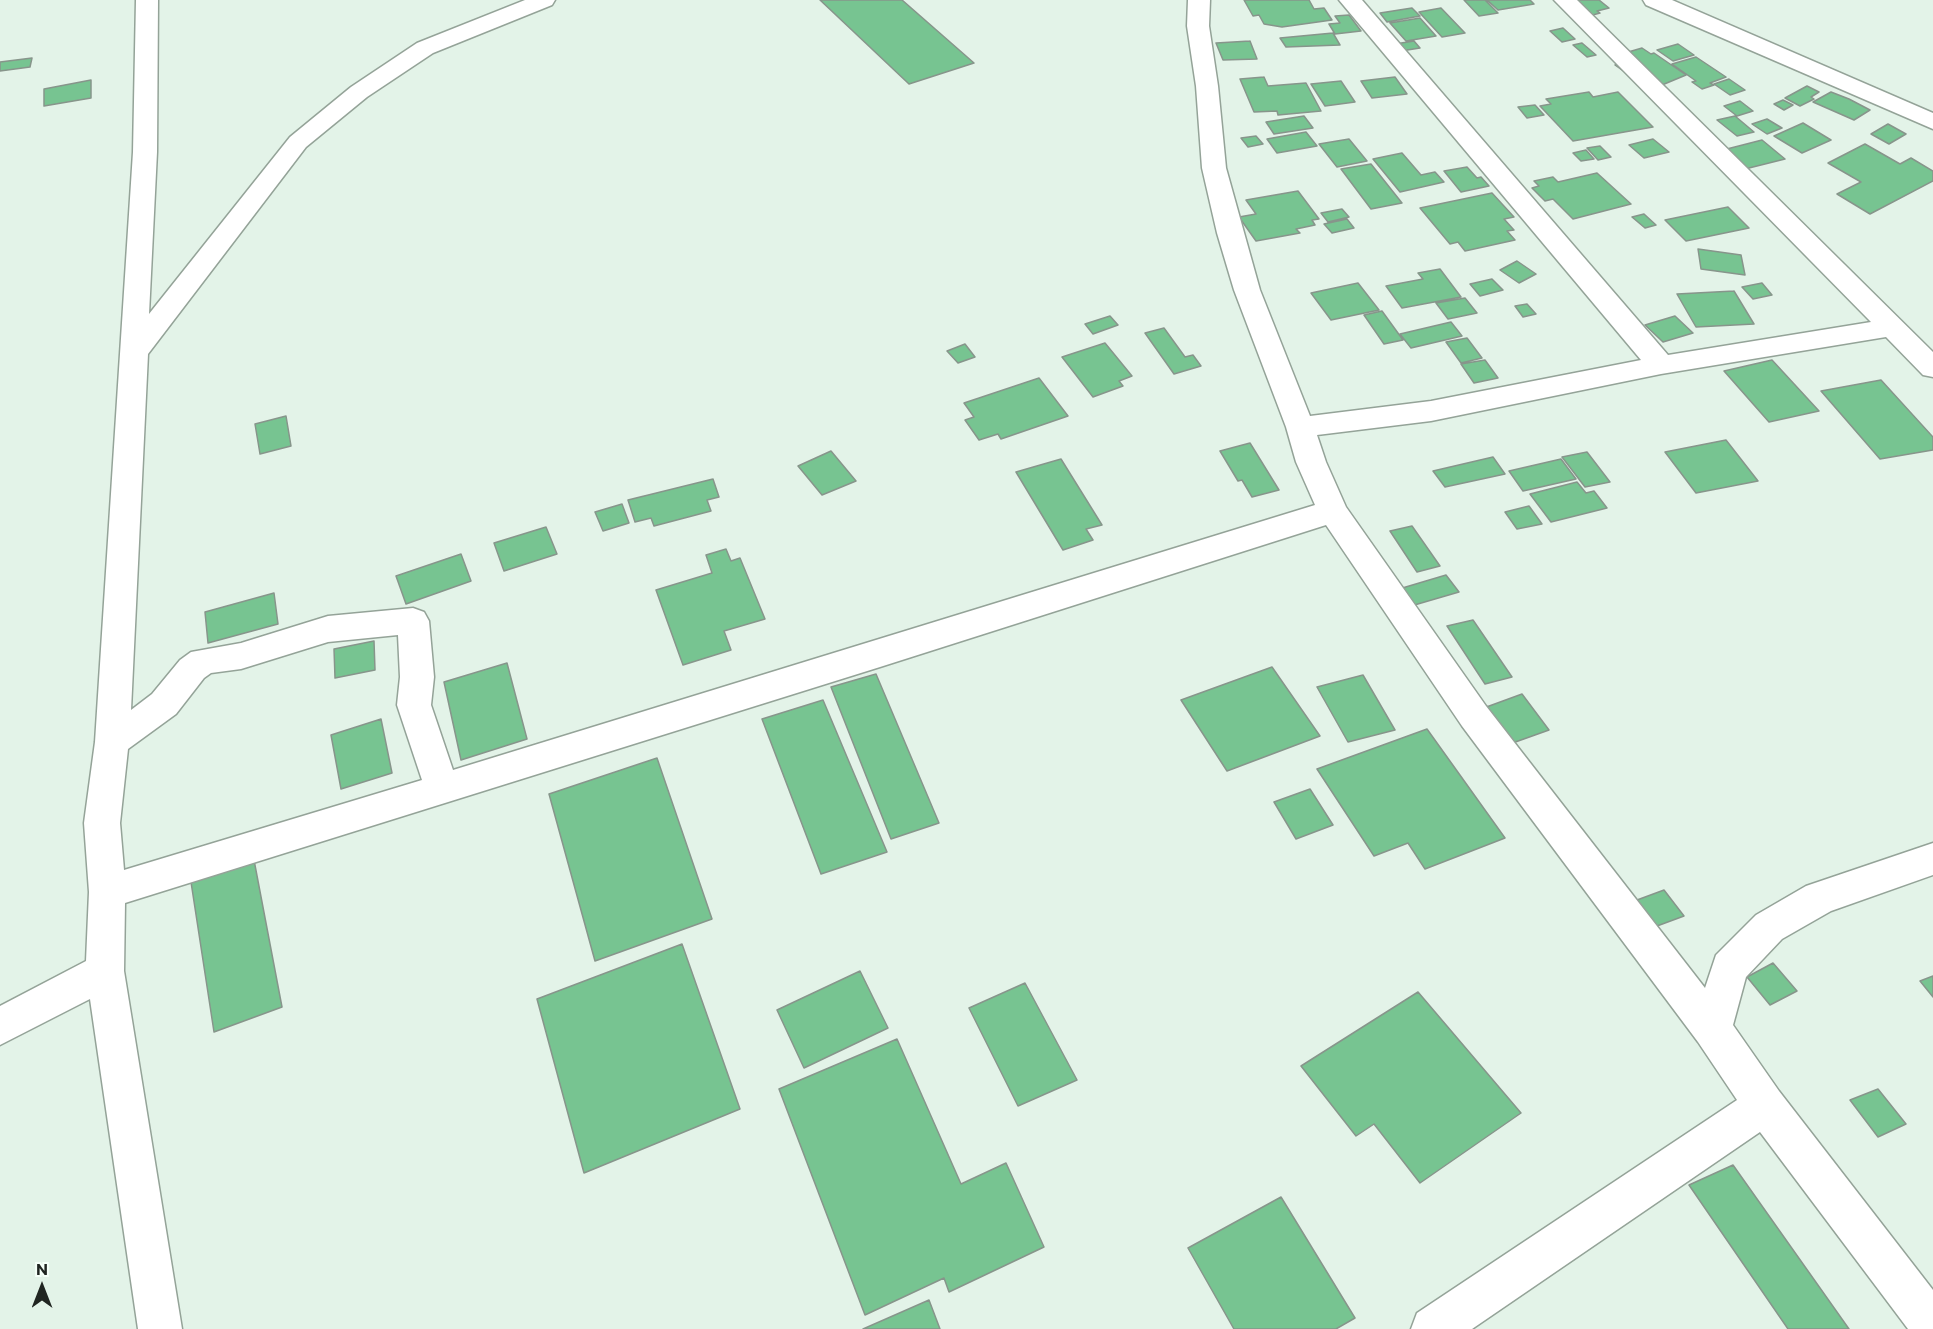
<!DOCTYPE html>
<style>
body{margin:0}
#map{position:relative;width:1933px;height:1329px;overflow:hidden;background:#e3f3e8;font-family:Commissioner,sans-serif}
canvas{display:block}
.north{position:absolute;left:12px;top:1257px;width:60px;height:60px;-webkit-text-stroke:4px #f5fff8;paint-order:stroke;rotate:0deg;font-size:16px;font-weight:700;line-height:24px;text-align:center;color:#202521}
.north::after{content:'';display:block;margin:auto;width:21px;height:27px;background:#202521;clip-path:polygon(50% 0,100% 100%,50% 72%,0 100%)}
</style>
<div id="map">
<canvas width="1933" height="1329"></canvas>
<div class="north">N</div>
</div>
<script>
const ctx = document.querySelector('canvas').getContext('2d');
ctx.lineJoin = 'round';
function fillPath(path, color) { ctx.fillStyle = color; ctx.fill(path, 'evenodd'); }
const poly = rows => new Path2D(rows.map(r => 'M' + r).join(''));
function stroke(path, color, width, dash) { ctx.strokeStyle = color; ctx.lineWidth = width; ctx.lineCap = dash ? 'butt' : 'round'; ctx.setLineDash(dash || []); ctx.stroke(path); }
const building = poly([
 [820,0,902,0,974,63,909,84,820,0],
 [1244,0,1309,0,1314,9,1324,8,1332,20,1282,27,1264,24,1259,15,1253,16,1244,0],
 [1464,0,1485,0,1498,13,1479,16,1464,0],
 [1487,0,1530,0,1534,4,1498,10,1487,0],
 [1555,0,1599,0,1609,8,1597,11,1600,13,1578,19,1555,0],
 [1412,8,1420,16,1387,22,1380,13,1412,8],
 [1441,8,1465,33,1442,37,1419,12,1441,8],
 [1349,15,1361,31,1335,34,1329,24,1340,23,1335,16,1349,15],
 [1420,18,1436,36,1406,41,1390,23,1420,18],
 [1563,28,1575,39,1562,42,1550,31,1563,28],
 [1333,33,1340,45,1286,47,1280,38,1333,33],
 [1250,41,1257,59,1223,60,1216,43,1250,41],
 [1414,41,1420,48,1401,51,1395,44,1414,41],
 [1582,43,1596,55,1587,57,1573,45,1582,43],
 [1678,44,1694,55,1673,61,1657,50,1678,44],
 [1642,48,1651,54,1654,53,1686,75,1650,90,1615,65,1620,63,1611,57,1642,48],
 [1696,57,1726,77,1710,83,1714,85,1702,89,1692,82,1696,81,1672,64,1696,57],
 [32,58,30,67,0,71,0,62,32,58],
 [1264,77,1268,86,1306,83,1321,111,1278,115,1277,111,1254,112,1240,79,1264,77],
 [1395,77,1407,94,1372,98,1361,81,1395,77],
 [1729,79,1745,90,1730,95,1714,84,1729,79],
 [91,80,91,98,44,106,44,89,91,80],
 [1341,81,1355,102,1325,106,1311,84,1341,81],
 [1807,86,1819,92,1811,97,1814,99,1800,106,1785,98,1807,86],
 [1589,92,1593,97,1618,92,1653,127,1573,141,1540,106,1551,104,1546,99,1589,92],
 [1831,92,1849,99,1870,110,1854,120,1813,102,1831,92],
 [1783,100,1793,105,1784,110,1774,104,1783,100],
 [1740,101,1753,111,1737,116,1724,106,1740,101],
 [1535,105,1544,115,1527,118,1518,107,1535,105],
 [1304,116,1313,128,1274,134,1266,122,1304,116],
 [1735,116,1754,132,1737,136,1717,120,1735,116],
 [1767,119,1782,128,1767,134,1752,124,1767,119],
 [1803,123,1831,140,1802,153,1774,136,1803,123],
 [1888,124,1906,134,1889,144,1871,134,1888,124],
 [1306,132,1317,146,1277,153,1267,139,1306,132],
 [1256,136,1263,144,1248,147,1241,138,1256,136],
 [1349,139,1367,161,1337,167,1319,144,1349,139],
 [1653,139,1669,152,1644,158,1629,145,1653,139],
 [1762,140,1785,159,1745,169,1723,150,1762,140],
 [1865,144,1900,164,1911,158,1933,171,1933,181,1870,214,1837,194,1861,182,1828,163,1865,144],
 [1600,146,1611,157,1598,160,1587,148,1600,146],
 [1586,150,1594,159,1581,161,1573,153,1586,150],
 [1402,153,1421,175,1435,172,1444,182,1400,192,1373,159,1402,153],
 [1371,164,1402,203,1371,209,1341,169,1371,164],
 [1467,167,1477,178,1481,177,1489,186,1461,192,1444,171,1467,167],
 [1597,173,1631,204,1573,219,1553,199,1545,201,1532,188,1539,186,1534,181,1553,177,1558,182,1597,173],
 [1298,191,1319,219,1312,220,1315,225,1296,229,1300,233,1256,241,1239,217,1256,214,1246,200,1298,191],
 [1492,193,1514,217,1504,219,1514,230,1507,231,1515,240,1465,251,1458,242,1450,244,1420,208,1492,193],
 [1728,207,1749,228,1686,241,1665,220,1728,207],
 [1342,209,1349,217,1328,222,1321,213,1342,209],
 [1644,214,1656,225,1645,228,1632,217,1644,214],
 [1347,219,1354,228,1332,233,1324,224,1347,219],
 [1698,249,1741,255,1745,275,1701,269,1698,249],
 [1517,261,1536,274,1519,283,1500,270,1517,261],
 [1440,269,1461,297,1402,308,1386,286,1423,279,1418,273,1440,269],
 [1492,279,1503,290,1480,296,1470,284,1492,279],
 [1358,283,1379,310,1331,320,1311,293,1358,283],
 [1762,283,1772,295,1753,299,1742,287,1762,283],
 [1734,291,1754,324,1696,327,1677,294,1734,291],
 [1465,298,1477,313,1448,319,1436,303,1465,298],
 [1527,304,1536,314,1523,317,1515,306,1527,304],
 [1382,311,1403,340,1384,344,1364,315,1382,311],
 [1110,316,1118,325,1093,334,1085,324,1110,316],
 [1675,316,1693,333,1663,342,1645,325,1675,316],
 [1451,322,1462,336,1411,348,1400,334,1451,322],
 [1164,328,1185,357,1193,355,1201,366,1174,374,1145,333,1164,328],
 [1467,338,1482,358,1461,363,1446,342,1467,338],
 [1105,343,1132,376,1119,381,1123,386,1093,397,1062,357,1105,343],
 [965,344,975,357,958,363,947,351,965,344],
 [1485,360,1498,378,1474,383,1461,364,1485,360],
 [1772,360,1819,411,1769,422,1724,371,1772,360],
 [1039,378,1068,416,1001,439,998,434,979,440,965,420,974,417,964,403,1039,378],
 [1881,380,1933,437,1933,450,1880,459,1821,391,1881,380],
 [286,416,291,446,260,454,255,424,286,416],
 [1726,440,1758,481,1696,493,1665,452,1726,440],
 [1250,443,1279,490,1252,497,1242,480,1238,481,1220,451,1250,443],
 [831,451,856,481,822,495,798,466,831,451],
 [1587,452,1610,482,1585,487,1562,457,1587,452],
 [1493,457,1505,474,1445,487,1433,471,1493,457],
 [1061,459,1102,525,1086,529,1093,540,1063,550,1016,472,1061,459],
 [1561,459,1576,479,1523,491,1509,471,1561,459],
 [713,479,719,497,707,500,711,511,654,526,651,518,635,522,628,500,713,479],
 [1577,482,1586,493,1594,491,1607,508,1551,522,1530,494,1577,482],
 [622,504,629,523,603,531,595,512,622,504],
 [1529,506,1542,524,1517,529,1505,512,1529,506],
 [1412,526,1440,566,1417,572,1390,531,1412,526],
 [546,527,557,554,504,571,494,543,546,527],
 [726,549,731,561,740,558,765,619,724,631,731,650,683,665,656,590,712,573,706,555,726,549],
 [461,554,471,581,406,604,396,576,461,554],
 [1446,575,1459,592,1411,606,1399,589,1446,575],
 [274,593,278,624,208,643,205,612,274,593],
 [1473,620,1512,677,1485,684,1447,626,1473,620],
 [374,641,375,670,335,678,334,649,374,641],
 [507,663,527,739,461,760,444,682,507,663],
 [1272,667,1320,736,1227,771,1181,700,1272,667],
 [876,674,939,823,891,839,831,687,876,674],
 [1363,675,1395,730,1348,742,1317,687,1363,675],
 [1522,694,1549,730,1507,745,1481,709,1522,694],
 [823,700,887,852,821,874,762,719,823,700],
 [381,719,392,773,341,789,331,735,381,719],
 [1427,729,1505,838,1425,869,1408,843,1374,856,1317,769,1427,729],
 [657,758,712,919,595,961,549,794,657,758],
 [1310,789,1333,825,1296,839,1274,802,1310,789],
 [254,860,282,1007,214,1032,191,882,254,860],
 [1664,890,1684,916,1657,926,1637,900,1664,890],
 [682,944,740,1109,584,1173,537,999,682,944],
 [1773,963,1797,991,1770,1005,1747,977,1773,963],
 [860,971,888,1028,804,1068,777,1010,860,971],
 [1933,976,1933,997,1920,981,1933,976],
 [1025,983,1077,1080,1018,1106,969,1008,1025,983],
 [1418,992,1521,1113,1420,1183,1374,1124,1356,1136,1301,1066,1418,992],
 [897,1039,961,1184,1006,1163,1044,1247,949,1292,944,1278,865,1315,779,1089,897,1039],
 [1878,1089,1906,1124,1878,1137,1850,1100,1878,1089],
 [1733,1165,1849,1329,1788,1329,1689,1185,1733,1165],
 [1281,1197,1355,1318,1336,1329,1234,1329,1188,1248,1281,1197],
 [929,1300,940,1329,863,1329,929,1300]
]);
fillPath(building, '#77c491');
stroke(building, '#87958b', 1.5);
const street = poly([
 [136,0,158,0,157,152,149,314,290,137,351,87,417,43,525,0,555,0,552,5,433,53,367,97,306,147,148,354,131,710,152,694,180,660,191,652,241,643,328,616,413,608,424,612,429,621,434,677,431,705,453,770,1315,505,1296,462,1286,427,1234,290,1217,233,1202,168,1196,86,1187,26,1188,0,1210,0,1209,26,1218,86,1226,168,1260,290,1310,416,1431,401,1641,360,1339,0,1362,0,1668,355,1871,322,1554,0,1577,0,1933,352,1933,377,1923,375,1886,337,1661,374,1431,421,1317,435,1326,462,1346,507,1486,706,1705,988,1716,955,1756,915,1806,886,1933,843,1933,875,1831,911,1782,939,1746,977,1733,1025,1779,1091,1933,1290,1933,1329,1908,1329,1760,1132,1472,1329,1411,1329,1417,1313,1737,1100,1698,1042,1462,726,1326,525,880,667,125,903,124,971,182,1329,138,1329,90,999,0,1045,0,1006,86,961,89,892,84,823,95,742,133,152,136,0],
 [398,635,400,677,397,705,422,780,124,870,120,823,128,749,176,714,204,678,211,673,241,669,328,642,398,635],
 [1643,0,1672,0,1933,113,1933,129,1646,5,1643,0]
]);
stroke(street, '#94a398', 3);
fillPath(street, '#fff');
</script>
